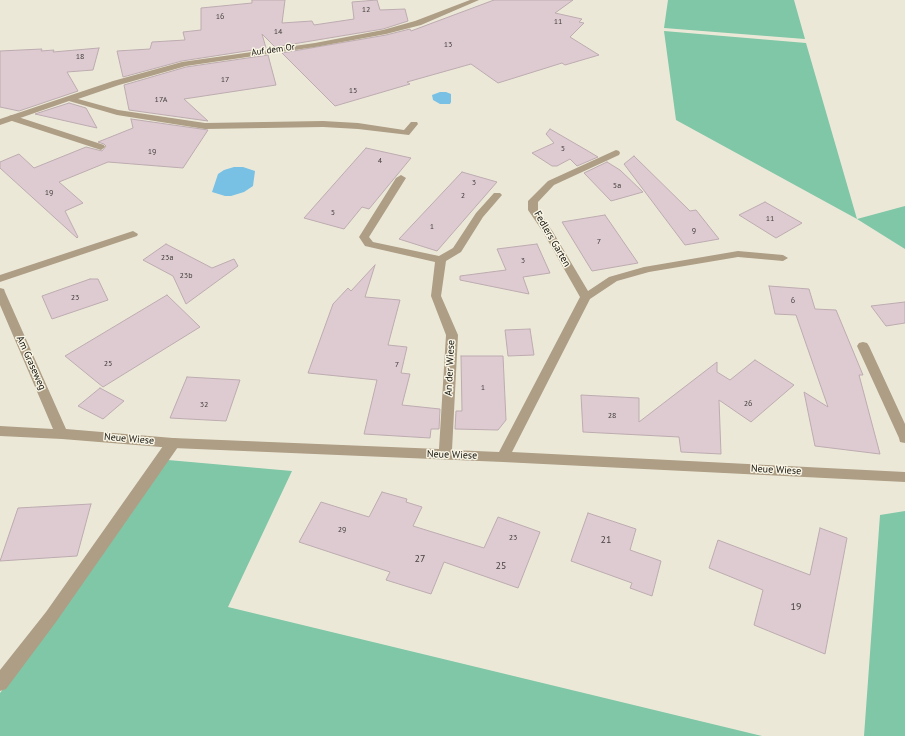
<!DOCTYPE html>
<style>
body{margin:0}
canvas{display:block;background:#ebe8d8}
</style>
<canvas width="905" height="736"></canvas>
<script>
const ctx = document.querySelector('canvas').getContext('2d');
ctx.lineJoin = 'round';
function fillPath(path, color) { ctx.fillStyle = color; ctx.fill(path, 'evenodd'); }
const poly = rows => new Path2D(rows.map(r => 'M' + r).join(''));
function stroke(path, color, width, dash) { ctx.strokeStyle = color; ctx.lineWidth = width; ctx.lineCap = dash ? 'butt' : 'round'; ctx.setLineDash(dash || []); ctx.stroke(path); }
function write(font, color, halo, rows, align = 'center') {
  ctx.font = font + ' "PT Sans",sans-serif'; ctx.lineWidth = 3; ctx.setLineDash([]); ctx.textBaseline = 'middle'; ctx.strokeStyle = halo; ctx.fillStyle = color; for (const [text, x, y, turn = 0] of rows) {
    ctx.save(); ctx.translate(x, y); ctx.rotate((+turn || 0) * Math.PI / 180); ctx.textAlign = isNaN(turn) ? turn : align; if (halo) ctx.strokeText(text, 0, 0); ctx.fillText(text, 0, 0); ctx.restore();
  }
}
fillPath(poly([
 [668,0,794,0,805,39,664,28],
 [664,31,806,43,857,219,905,206,905,249,857,219,676,120],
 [168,460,292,471,228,607,762,736,0,736,0,693,47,632],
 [905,511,905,736,864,736,880,515]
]), '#80c7a7');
fillPath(poly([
 [440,92,446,92,451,94,451,102,450,104,440,104,433,100,432,95],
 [234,167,243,167,255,171,253,186,244,192,231,196,225,196,212,192,218,174,224,170]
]), '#78c1e5');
const building = poly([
 [252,0,285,0,282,23,312,21,314,25,354,19,352,2,377,0,380,10,405,9,408,21,383,29,275,47,262,34,266,48,182,61,123,77,117,51,150,49,152,42,185,40,183,32,201,30,201,8,252,3,252,0],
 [494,0,573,0,555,13,582,19,579,22,584,23,570,37,599,55,565,65,562,63,498,83,471,64,407,82,410,84,335,106,282,53,386,35,410,29,411,31,494,0],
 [99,48,93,70,67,72,78,91,19,111,0,107,0,51,42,49,41,51,54,50,53,52,99,48],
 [268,55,276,85,184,99,208,121,129,110,124,85,186,67,268,55],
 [69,103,86,108,97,128,35,114,69,103],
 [131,119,208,130,183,168,108,162,59,182,83,203,65,211,78,237,77,238,0,168,0,162,19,154,34,168,86,147,102,151,106,146,104,144,98,142,133,128,131,119],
 [550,129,588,151,598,157,577,166,570,159,557,166,552,166,532,153,554,143,546,134,550,129],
 [366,148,411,158,369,209,362,207,344,229,304,218,366,148],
 [634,156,690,211,696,210,719,239,685,245,624,164,634,156],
 [607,162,620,170,643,192,611,201,584,173,607,162],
 [462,172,497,182,437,251,399,239,462,172],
 [765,202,802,223,776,238,739,215,765,202],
 [605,215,638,263,592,271,562,222,605,215],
 [166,244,212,268,234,259,238,266,186,304,173,276,143,260,166,244],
 [537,244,550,273,523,277,529,294,460,280,460,276,506,270,497,249,537,244],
 [375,265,365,297,400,300,388,345,407,347,401,373,410,374,402,405,440,409,439,429,431,429,430,438,364,434,377,380,308,373,333,304,348,288,351,291,375,265],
 [90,279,98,279,108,300,52,319,42,296,90,279],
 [769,286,809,289,815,309,836,310,863,375,859,375,880,454,815,446,804,392,828,407,796,315,775,314,769,286],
 [167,295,200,327,103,387,65,356,167,295],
 [905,302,905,323,886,326,871,306,905,302],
 [530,329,534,355,508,356,505,330,530,329],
 [461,356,503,356,506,420,498,430,455,429,456,411,462,411,461,356],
 [755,360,794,385,751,422,719,400,721,454,681,452,679,437,583,432,581,395,639,398,639,422,717,362,717,372,730,380,755,360],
 [187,377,240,380,226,421,170,418,187,377],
 [100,388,124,401,103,419,78,406,100,388],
 [382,492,407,499,406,502,422,507,413,526,484,548,498,517,540,532,518,588,444,562,431,594,386,580,390,572,299,542,321,502,369,517,382,492],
 [91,504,77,556,0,561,18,508,91,504],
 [588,513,636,529,630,550,661,561,652,596,630,588,632,583,571,561,588,513],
 [820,528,847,538,825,654,754,625,763,590,709,568,718,540,810,575,820,528]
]);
fillPath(building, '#ddcbd1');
stroke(building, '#bdabb0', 1);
fillPath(poly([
 [12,115,104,145,105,147,101,150,98,149,9,120,8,118,9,116,12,115],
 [133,231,138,234,137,236,0,282,0,275,133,231],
 [863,342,867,343,869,346,905,424,905,443,900,442,899,438,857,346,859,343,863,342],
 [173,438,178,439,180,443,178,447,56,622,6,689,0,691,0,670,46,612,168,439,173,438]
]), '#ae9e85');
fillPath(poly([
 [470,0,479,0,421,25,386,34,315,47,186,66,119,85,78,99,118,110,205,123,323,121,358,123,404,130,411,122,417,122,418,124,409,135,358,129,323,127,205,129,117,115,69,101,0,125,0,119,113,81,182,62,315,43,383,30,415,21,470,0],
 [616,150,619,151,620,153,619,155,554,185,538,202,538,210,553,232,588,291,609,277,644,267,738,251,783,255,788,258,783,261,738,257,649,272,617,281,590,299,512,452,905,472,905,482,503,462,173,448,62,439,0,436,0,426,53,429,0,305,0,288,4,289,5,292,66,429,173,438,439,449,446,335,431,296,435,262,365,246,359,237,396,178,401,175,406,178,369,237,373,242,439,256,453,248,476,213,494,193,500,193,502,195,483,217,461,252,446,261,441,296,458,335,452,450,499,452,580,297,543,232,528,210,528,201,548,181,616,150]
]), '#ae9e85');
write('8px', '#45403d', null, [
 ["12",366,10],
 ["16",220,17],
 ["11",558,22],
 ["14",278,32],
 ["13",448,45],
 ["18",80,57],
 ["17",225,80],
 ["15",353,91],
 ["17A",161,100],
 ["5",563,149],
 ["19",152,152],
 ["4",380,161],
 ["3",474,183],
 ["5a",617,186],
 ["19",49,193],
 ["2",463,196],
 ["5",333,213],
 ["11",770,219],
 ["1",432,227],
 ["9",694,231],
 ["7",599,242],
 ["23a",167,258],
 ["3",523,261],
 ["23b",186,276],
 ["23",75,298],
 ["6",793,301],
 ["25",108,364],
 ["7",397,365],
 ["1",483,388],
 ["26",748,404],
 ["32",204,405],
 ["28",612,416],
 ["29",342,530],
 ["23",513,538]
]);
write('9px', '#12110c', '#f9f5e5', [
 ["Auf dem Or",273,50,-8]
]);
write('10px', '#12110c', '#f9f5e5', [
 ["Fedlers Garten",552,239,60],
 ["Am Graseweg",31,363,66],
 ["An der Wiese",450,368,-87],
 ["Neue Wiese",129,439,5],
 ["Neue Wiese",452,455,2],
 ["Neue Wiese",776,470,3]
]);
write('10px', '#45403d', null, [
 ["21",606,540],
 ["27",420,559],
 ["25",501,566],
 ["19",796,607]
]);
</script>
